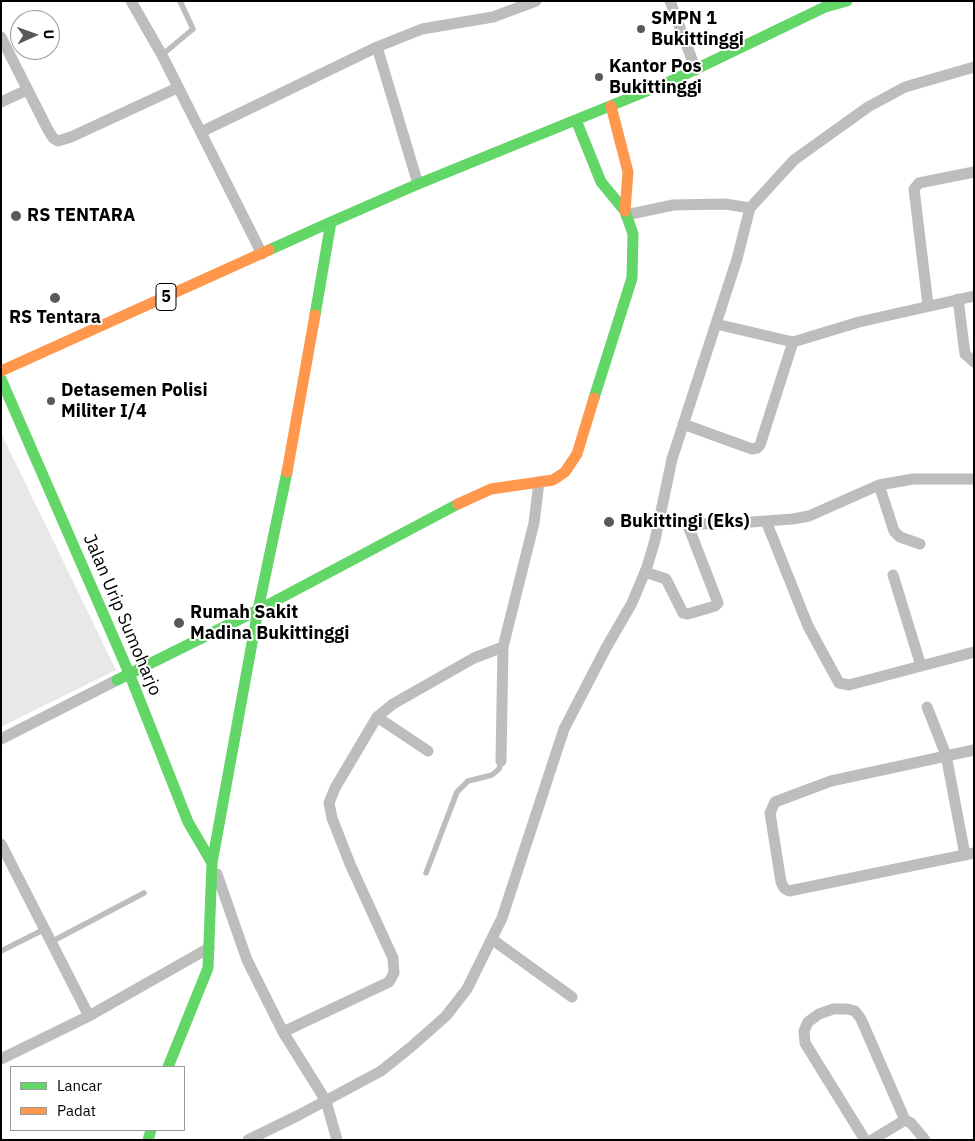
<!DOCTYPE html>
<style>
body{margin:0}
#map{position:relative;width:975px;height:1141px;overflow:hidden;background:#fff;font-family:"IBM Plex Sans",sans-serif}
canvas{display:block}
.frame{position:absolute;inset:0;border:2px solid #000;pointer-events:none}
.legend{position:absolute;left:10px;top:1066px;width:175px;height:65px;box-sizing:border-box;background:#fff;border:1px solid #999;margin:0;padding:6px 9px;list-style:none;font-size:15px;color:#000}
.legend li{display:flex;align-items:center;gap:10px;height:25px}
.legend b{width:25px;border:1px solid #999}
.north{position:absolute;left:10px;top:10px;width:50px;height:50px;box-sizing:border-box;background:#fff;border:1px solid #999;border-radius:50%;rotate:88deg;font-size:14px;font-weight:700;line-height:20px;text-align:center;color:#000}
.north::after{content:'';display:block;margin:auto;width:18px;height:22px;background:#595959;clip-path:polygon(50% 0,100% 100%,50% 72%,0 100%)}
</style>
<div id="map">
<canvas width="975" height="1141"></canvas>
<div class="frame"></div>
<ul class="legend">
<li><b style="height:6px;background:#63d668"></b>Lancar</li>
<li><b style="height:6px;background:#ff974d"></b>Padat</li>
</ul>
<div class="north">U</div>
</div>
<script>
const ctx = document.querySelector('canvas').getContext('2d');
ctx.lineJoin = 'round';
function fillPath(path, color) { ctx.fillStyle = color; ctx.fill(path, 'evenodd'); }
const poly = rows => new Path2D(rows.map(r => 'M' + r).join(''));
function stroke(path, color, width, dash) { ctx.strokeStyle = color; ctx.lineWidth = width; ctx.lineCap = dash ? 'butt' : 'round'; ctx.setLineDash(dash || []); ctx.stroke(path); }
function write(font, color, halo, rows, align = 'center') {
  ctx.font = font + ' "IBM Plex Sans",sans-serif'; ctx.lineWidth = 4; ctx.setLineDash([]); ctx.textBaseline = 'middle'; ctx.strokeStyle = halo; ctx.fillStyle = color; for (const [text, x, y, turn = 0] of rows) {
    ctx.save(); ctx.translate(x, y); ctx.rotate((+turn || 0) * Math.PI / 180); ctx.textAlign = isNaN(turn) ? turn : align; if (halo) ctx.strokeText(text, 0, 0); ctx.fillText(text, 0, 0); ctx.restore();
  }
}
fillPath(poly([
 [1,433,116,670,1,727]
]), '#e8e8e8');
stroke(poly([
 [162,55,193,29,180,1],
 [426,873,457,792,468,781,492,775,499,769,501,761],
 [51,942,144,893],
 [1,951,45,929]
]), '#bdbdbd', 5.5);
stroke(poly([
 [131,1,162,55,262,254],
 [670,1,696,70],
 [1,37,47,128,53,138,58,141,71,137,177,88],
 [377,47,418,184],
 [1,102,27,90],
 [201,132,377,47,422,29,493,17,536,1],
 [626,215,673,205,725,204,750,208],
 [958,299,965,354,974,362],
 [928,305,914,189,919,183,974,172],
 [716,324,793,342,859,322,974,296],
 [683,424,752,449,757,448,760,445,793,342],
 [879,485,894,531,900,537,920,544],
 [658,517,698,524,737,523,793,519,809,516,879,485,913,479,974,479],
 [766,521,808,626,839,683,849,685,974,652],
 [645,572,666,579,683,613,688,614,715,606,718,603,687,523],
 [893,575,921,666],
 [927,707,946,755,965,855],
 [377,717,428,751],
 [1,739,117,680],
 [974,750,831,781,775,802,770,813,781,882,784,888,789,891,974,853],
 [501,761,503,647],
 [1,844,89,1016],
 [217,874,247,960,283,1032,326,1101,337,1140],
 [493,940,572,997],
 [283,1032,389,982,394,973,393,958,350,864,332,818,329,803,335,788,377,717,393,704,474,658,503,647,534,523,539,482],
 [1,1059,89,1016,209,948],
 [248,1140,299,1115,381,1071,411,1047,446,1016,467,989,502,918,564,729,606,648,632,603,647,567,655,540,672,459,737,259,750,208,794,160,868,107,905,87,974,67],
 [865,1140,805,1043,804,1031,808,1022,819,1014,833,1009,847,1009,855,1011,861,1019,905,1120],
 [872,1140,905,1120,911,1123,925,1140]
]), '#bdbdbd', 11);
stroke(poly([
 [576,120,601,182,625,211,633,234,632,278,594,398],
 [331,222,418,184,669,82,825,7,847,1],
 [269,250,331,222],
 [315,315,331,222],
 [1,379,129,673,188,822,212,863],
 [117,680,258,610,458,504],
 [168,1067,208,968,212,863,258,610,287,472],
 [148,1140,151,1130]
]), '#63d668', 11);
stroke(poly([
 [611,106,628,172,625,211],
 [1,371,269,250],
 [287,472,315,315],
 [458,504,491,489,553,480,565,472,577,454,594,398]
]), '#ff974d', 11);
for (const [x, y, r, color] of [
 [641,29,5,"#595959"],
 [599,77,5,"#595959"],
 [16,216,6,"#595959"],
 [55,298,6,"#595959"],
 [51,401,5,"#595959"],
 [609,522,6,"#595959"],
 [179,623,6,"#595959"]
]) { const dot = new Path2D(); dot.arc(x, y, r, 0, 2 * Math.PI); ctx.fillStyle = color; ctx.fill(dot); stroke(dot, '#fff', 2); }
for (const [x, y, w] of [
 [166,297,20]
]) { const box = new Path2D(); box.roundRect(x - w / 2, y - 13.5, w, 27, 4); ctx.fillStyle = '#fff'; ctx.fill(box); stroke(box, '#000', 1); }
write('bold 16px', '#000', null, [
 ["5",166,297]
]);
write('bold 18px', '#000', '#fff', [
 ["SMPN 1",651,19],
 ["Bukittinggi",651,40],
 ["Kantor Pos",609,67],
 ["Bukittinggi",609,88],
 ["RS TENTARA",27,216],
 ["RS Tentara",55,318,"center"],
 ["Detasemen Polisi",61,391],
 ["Militer I/4",61,412],
 ["Bukittingi (Eks)",620,522],
 ["Rumah Sakit",190,613],
 ["Madina Bukittinggi",190,634]
], 'left');
write('18px', '#000', '#fff', [
 ["Jalan Urip Sumoharjo",122,615,67]
]);
</script>
